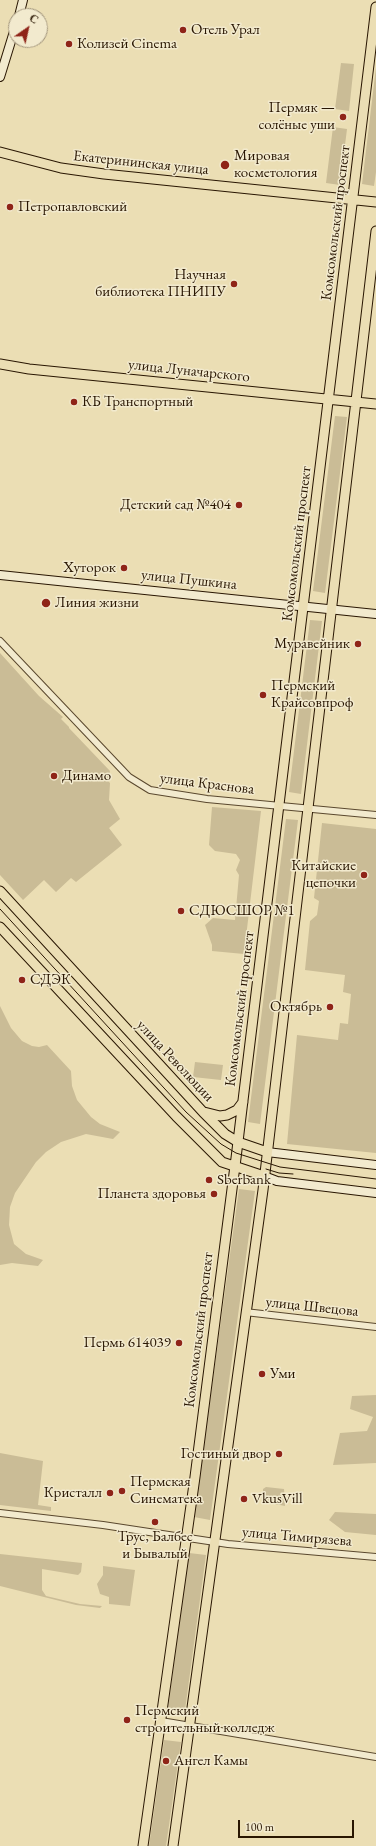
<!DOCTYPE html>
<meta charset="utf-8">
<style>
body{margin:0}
#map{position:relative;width:376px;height:1846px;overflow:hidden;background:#ebdeb4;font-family:"EB Garamond",serif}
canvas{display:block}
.north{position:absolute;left:8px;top:8px;width:40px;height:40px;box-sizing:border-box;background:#f2eace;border:1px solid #a2957c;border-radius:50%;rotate:34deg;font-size:11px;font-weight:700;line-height:16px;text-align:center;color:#291602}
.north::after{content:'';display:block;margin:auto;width:14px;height:18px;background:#8f2418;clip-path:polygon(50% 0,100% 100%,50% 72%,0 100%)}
.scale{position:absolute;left:238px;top:1820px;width:116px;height:18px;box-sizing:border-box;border:2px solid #291602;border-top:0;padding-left:5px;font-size:12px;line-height:14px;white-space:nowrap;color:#291602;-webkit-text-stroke:3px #f2eace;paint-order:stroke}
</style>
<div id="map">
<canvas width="376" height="1846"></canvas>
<div class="north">С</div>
<div class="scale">100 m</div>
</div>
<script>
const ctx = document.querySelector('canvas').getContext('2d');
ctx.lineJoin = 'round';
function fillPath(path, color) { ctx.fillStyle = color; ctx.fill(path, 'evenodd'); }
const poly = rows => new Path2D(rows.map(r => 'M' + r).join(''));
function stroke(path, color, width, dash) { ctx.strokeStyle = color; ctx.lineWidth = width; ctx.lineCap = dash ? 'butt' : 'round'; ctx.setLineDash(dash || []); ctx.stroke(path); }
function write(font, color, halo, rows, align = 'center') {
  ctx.font = font + ' "EB Garamond",serif'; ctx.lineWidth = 3; ctx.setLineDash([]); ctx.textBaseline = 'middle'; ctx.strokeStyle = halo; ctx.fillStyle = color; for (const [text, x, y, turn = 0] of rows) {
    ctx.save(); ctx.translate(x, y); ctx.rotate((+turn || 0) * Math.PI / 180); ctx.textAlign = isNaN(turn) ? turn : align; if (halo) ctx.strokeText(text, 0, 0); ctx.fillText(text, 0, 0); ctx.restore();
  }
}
fillPath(poly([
 [341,63,354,64,349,111,335,109],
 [376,67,376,172,374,186,362,184],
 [333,127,347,129,340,185,326,183],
 [335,416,347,417,325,593,313,591],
 [310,620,322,621,301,794,289,792],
 [0,653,39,696,63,717,61,719,69,727,69,728,110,771,108,781,110,783,109,800,120,819,109,828,122,845,76,882,71,878,56,892,44,880,23,900,0,875],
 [212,807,261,811,244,954,212,951,212,945,205,925,213,918,235,920,239,875,236,870,240,860,236,854,215,851,209,845],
 [286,819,298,820,260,1124,248,1122],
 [322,823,376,829,376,1153,287,1144,297,1035,338,1040,340,1023,348,1024,351,994,343,992,345,975,305,970,310,921,317,915,319,901,314,898],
 [0,1006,11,1028,22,1041,32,1046,39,1047,47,1045,71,1071,72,1086,77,1100,91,1117,100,1124,120,1132,113,1139,86,1134,61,1142,46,1152,36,1162,15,1193,10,1207,9,1225,14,1244,26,1254,43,1260,38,1266,12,1263,0,1265],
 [195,1062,223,1065,221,1080,193,1077],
 [239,1189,255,1191,210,1520,194,1517],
 [376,1395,376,1463,333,1465,340,1433,367,1431,373,1417,350,1409,352,1396],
 [0,1453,43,1461,38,1505,51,1507,51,1511,0,1505],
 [266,1487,284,1489,285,1506,270,1503,263,1495,263,1489],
 [335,1512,376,1514,376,1535,345,1532,329,1520],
 [189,1553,206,1555,185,1710,168,1708],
 [0,1554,82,1563,81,1572,78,1575,42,1569,42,1590,46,1596,80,1604,102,1606,100,1608,76,1605,0,1586],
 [103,1566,135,1570,130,1606,109,1604,109,1597,100,1594,97,1584,103,1575],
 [164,1740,181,1742,166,1846,149,1846]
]), '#cabc96');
const street = poly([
 [0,641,129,777,150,790,207,799,376,815],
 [245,1312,376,1327],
 [0,1513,103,1525,228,1544,376,1557],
 [161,1721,376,1757]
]);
const secondary = poly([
 [19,16,23,0],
 [0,77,16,25],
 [0,575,376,614],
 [267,1152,376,1165],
 [264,1176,277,1181,376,1193]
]);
const primary = poly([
 [0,152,61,168,104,174,376,202],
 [0,364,29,369,376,404],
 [0,891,203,1112,225,1134,238,1142,267,1152],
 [0,927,176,1116,222,1162,264,1176],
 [204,1112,220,1116,227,1115,237,1110,243,1102],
 [143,1846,195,1477,236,1158,376,7],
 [173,1846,263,1190,376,231]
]);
stroke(street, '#5a482e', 8);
stroke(secondary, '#291602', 10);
stroke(primary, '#291602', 11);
stroke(street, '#f2eace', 6);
stroke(secondary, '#f2eace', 8);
stroke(primary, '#ebdeb4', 9);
stroke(poly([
 [0,909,186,1112,221,1144,236,1153,280,1167,376,1179],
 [266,1169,279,1173,293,1174]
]), '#291602', 1);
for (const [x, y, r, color] of [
 [183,30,4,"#8f2418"],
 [69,44,4,"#8f2418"],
 [343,117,4,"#8f2418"],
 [225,165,5,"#8f2418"],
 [10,207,4,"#8f2418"],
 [234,284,4,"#8f2418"],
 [74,402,4,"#8f2418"],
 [239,505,4,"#8f2418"],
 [124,568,4,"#8f2418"],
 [46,603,5,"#8f2418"],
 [358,644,4,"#8f2418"],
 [263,695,4,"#8f2418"],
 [54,776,4,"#8f2418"],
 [364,875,4,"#8f2418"],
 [181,911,4,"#8f2418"],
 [22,980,4,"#8f2418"],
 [330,1007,4,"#8f2418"],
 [209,1180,4,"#8f2418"],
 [214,1194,4,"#8f2418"],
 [179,1343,4,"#8f2418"],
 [262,1374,4,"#8f2418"],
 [279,1454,4,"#8f2418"],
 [122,1491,4,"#8f2418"],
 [110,1493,4,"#8f2418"],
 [244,1499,4,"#8f2418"],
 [155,1522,4,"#8f2418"],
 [127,1720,4,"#8f2418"],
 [166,1761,4,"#8f2418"]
]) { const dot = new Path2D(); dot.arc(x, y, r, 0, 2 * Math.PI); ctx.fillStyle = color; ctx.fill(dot); stroke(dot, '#f2eace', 1.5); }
write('15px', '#291602', '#f2eace', [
 ["Отель Урал",191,30],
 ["Колизей Cinema",77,44],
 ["Пермяк —",335,108,"right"],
 ["солёные уши",335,125,"right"],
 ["Мировая",234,156],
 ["косметология",234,173],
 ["Петропавловский",18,207],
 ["Научная",226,275,"right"],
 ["библиотека ПНИПУ",226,292,"right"],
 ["КБ Транспортный",82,402],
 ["Детский сад №404",231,505,"right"],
 ["Хуторок",116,568,"right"],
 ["Линия жизни",55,603],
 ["Муравейник",350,644,"right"],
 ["Пермский",271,686],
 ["Крайсовпроф",271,703],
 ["Динамо",62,776],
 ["Китайские",356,866,"right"],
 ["цепочки",356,883,"right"],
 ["СДЮСШОР №1",189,911],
 ["СДЭК",30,980],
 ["Октябрь",322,1007,"right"],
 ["Sberbank",217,1180],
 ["Планета здоровья",206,1194,"right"],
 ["Пермь 614039",171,1343,"right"],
 ["Уми",270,1374],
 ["Гостиный двор",271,1454,"right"],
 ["Пермская",130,1482],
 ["Синематека",130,1499],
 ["Кристалл",102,1493,"right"],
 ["VkusVill",252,1499],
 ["Трус, Балбес",155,1537,"center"],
 ["и Бывалый",155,1554,"center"],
 ["Пермский",135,1711],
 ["строительный колледж",135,1728],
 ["Ангел Камы",174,1761]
], 'left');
write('15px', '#291602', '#f2eace', [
 ["Екатерининская улица",141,163,6],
 ["Комсомольский проспект",336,223,-83],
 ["улица Луначарского",189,371,6],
 ["Комсомольский проспект",297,544,-83],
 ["улица Пушкина",189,580,6],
 ["улица Краснова",207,784,7],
 ["Комсомольский проспект",240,1009,-83],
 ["улица Революции",175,1061,47],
 ["улица Швецова",312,1307,6],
 ["Комсомольский проспект",199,1330,-83],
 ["улица Тимирязева",297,1537,5]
]);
</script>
